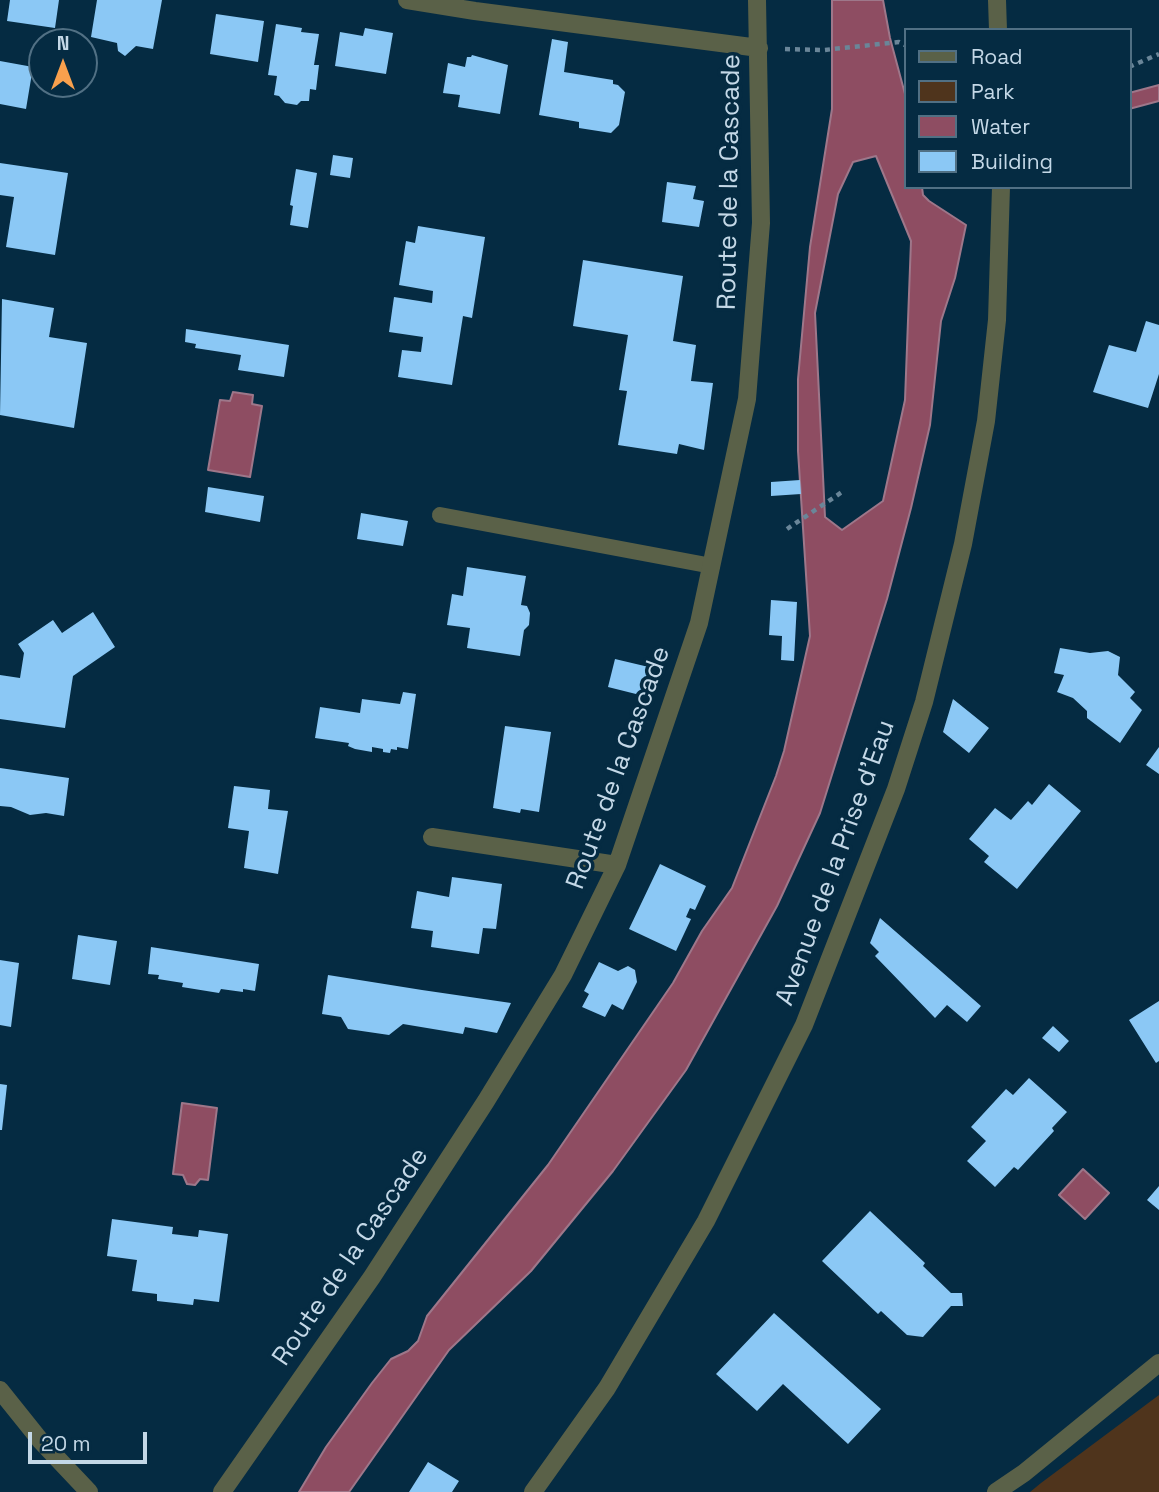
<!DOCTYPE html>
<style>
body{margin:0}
#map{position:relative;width:1159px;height:1492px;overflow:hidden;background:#052b42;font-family:"Space Grotesk",sans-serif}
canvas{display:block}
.legend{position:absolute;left:904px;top:28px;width:228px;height:161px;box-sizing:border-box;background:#052b42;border:2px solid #517084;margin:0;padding:9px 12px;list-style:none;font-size:21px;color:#c4d8e7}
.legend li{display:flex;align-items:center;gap:14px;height:35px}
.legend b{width:35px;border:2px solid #517084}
.north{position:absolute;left:28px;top:28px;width:70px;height:70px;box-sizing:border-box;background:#052b42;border:2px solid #517084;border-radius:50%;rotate:0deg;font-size:19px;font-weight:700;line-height:28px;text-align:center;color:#c4d8e7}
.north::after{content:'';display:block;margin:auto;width:24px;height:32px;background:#f9a04d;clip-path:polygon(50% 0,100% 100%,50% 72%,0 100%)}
.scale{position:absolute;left:28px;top:1432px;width:119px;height:32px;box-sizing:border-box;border:4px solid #c4d8e7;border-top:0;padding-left:9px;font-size:21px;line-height:24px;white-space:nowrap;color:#c4d8e7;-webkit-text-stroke:5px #052b42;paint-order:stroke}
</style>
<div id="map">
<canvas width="1159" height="1492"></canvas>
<ul class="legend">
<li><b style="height:9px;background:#5a6148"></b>Road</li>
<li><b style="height:19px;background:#4f341c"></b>Park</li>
<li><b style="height:19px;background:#8e4d62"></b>Water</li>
<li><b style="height:19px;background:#8bc8f5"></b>Building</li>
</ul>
<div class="north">N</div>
<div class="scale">20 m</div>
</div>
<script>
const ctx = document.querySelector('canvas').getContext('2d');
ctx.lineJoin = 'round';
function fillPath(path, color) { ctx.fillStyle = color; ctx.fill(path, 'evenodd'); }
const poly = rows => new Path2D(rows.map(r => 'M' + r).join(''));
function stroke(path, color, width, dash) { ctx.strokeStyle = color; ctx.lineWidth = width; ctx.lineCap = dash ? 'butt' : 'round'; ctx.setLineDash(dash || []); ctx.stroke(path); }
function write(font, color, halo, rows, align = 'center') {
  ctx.font = font + ' "Space Grotesk",sans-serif'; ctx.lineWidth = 7; ctx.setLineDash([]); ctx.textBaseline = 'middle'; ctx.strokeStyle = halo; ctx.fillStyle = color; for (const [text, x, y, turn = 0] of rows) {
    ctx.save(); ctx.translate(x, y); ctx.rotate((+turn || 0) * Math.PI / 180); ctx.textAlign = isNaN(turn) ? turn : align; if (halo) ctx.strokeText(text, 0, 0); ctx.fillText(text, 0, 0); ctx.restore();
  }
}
fillPath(poly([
 [1159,1395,1159,1492,1030,1492,1041,1483]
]), '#4f341c');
const water = poly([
 [832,0,883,0,890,38,905,94,905,187,922,187,923,195,929,201,966,225,955,278,941,321,930,425,911,508,887,599,820,813,777,906,686,1070,613,1171,531,1271,449,1350,349,1492,299,1492,326,1447,372,1383,391,1359,408,1351,418,1341,427,1316,548,1165,673,983,702,931,732,888,776,776,784,751,810,636,798,451,798,379,810,247,832,109,832,0],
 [876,156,911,241,905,400,883,501,842,530,825,517,815,313,838,194,853,162,876,156],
 [1159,85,1159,101,1129,109,1129,93,1159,85],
 [233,392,253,395,252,404,262,406,250,477,208,470,220,400,230,401,233,392],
 [182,1103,217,1108,208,1180,200,1179,195,1185,187,1184,183,1175,173,1174,182,1103],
 [1083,1169,1109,1193,1085,1219,1059,1195,1083,1169]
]);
fillPath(water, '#8e4d62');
stroke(water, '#9e778a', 2);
fillPath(poly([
 [10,0,59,0,55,28,7,21],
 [97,0,162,0,153,49,136,46,125,56,118,51,117,43,91,37],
 [216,14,264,21,258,62,210,54],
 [276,24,302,28,301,32,319,34,314,65,319,65,316,90,310,89,309,101,301,101,297,105,285,103,279,96,274,95,277,76,268,75],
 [365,28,393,33,386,74,335,66,340,32,363,36],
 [552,39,568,42,564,72,613,80,613,84,618,85,625,92,619,125,611,133,579,128,579,122,539,115],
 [472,55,508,65,500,114,458,107,460,95,443,93,448,63,465,67,467,57,471,57],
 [0,61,33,67,26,109,0,104],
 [333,155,353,158,350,178,330,175],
 [0,163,68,173,55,255,6,247,14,197,0,195],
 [296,169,317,173,308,228,290,225,293,206,290,205],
 [667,182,696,186,693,199,704,201,699,227,662,222],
 [418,226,485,237,472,318,463,316,452,385,398,377,402,350,421,352,423,337,389,332,394,297,432,303,433,291,399,285,406,241,415,243],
 [583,260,683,276,673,341,696,345,691,381,713,383,704,450,679,444,677,454,618,445,627,391,619,390,628,335,573,326],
 [2,299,54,308,49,337,87,343,74,428,0,415],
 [1146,321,1159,325,1159,374,1148,408,1093,392,1109,345,1136,352],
 [186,329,289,345,284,377,238,370,241,355,195,348,196,344,185,342],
 [800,480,801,494,771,496,771,482],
 [208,487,264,496,260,522,205,512],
 [361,513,408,521,403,546,357,539],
 [467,567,526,576,521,605,527,606,530,613,529,625,524,630,520,656,467,648,470,628,447,625,452,594,463,596],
 [771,600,797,602,794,661,781,660,782,636,769,635],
 [93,612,115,647,73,676,65,728,0,719,0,675,20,678,24,653,18,644,53,620,62,633],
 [1060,648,1090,653,1108,651,1120,657,1118,675,1135,692,1130,698,1142,710,1120,743,1087,718,1087,711,1073,698,1057,692,1064,675,1054,673],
 [615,659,653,668,644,696,608,687],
 [403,692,416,694,408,749,397,747,397,750,391,749,390,753,383,752,383,749,372,747,372,752,355,749,348,746,349,743,315,738,320,707,360,713,362,699,400,704],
 [953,699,989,728,969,753,943,732],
 [505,726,551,732,539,812,521,809,520,813,493,808],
 [1159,747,1159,774,1146,765],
 [0,768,69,778,64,816,46,813,30,815,11,807,0,806],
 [1049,784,1081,811,1017,889,984,862,989,856,969,839,995,808,1011,820,1028,801,1032,805],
 [234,786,270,790,268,809,288,811,278,874,244,868,249,831,228,828],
 [660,864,706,886,695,910,690,908,686,917,691,919,676,951,629,929],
 [452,877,502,884,496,929,483,928,479,954,431,947,433,931,411,928,417,891,449,897],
 [880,918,981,1006,967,1022,947,1005,935,1018,875,956,879,952,870,943],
 [78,935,117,941,110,985,72,979],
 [151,947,259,964,255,991,243,989,243,992,221,989,219,993,182,987,183,983,158,979,159,975,148,974],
 [0,960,19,963,11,1027,0,1025],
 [599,962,618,971,628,966,635,970,637,982,623,1010,612,1004,605,1017,582,1007,589,994,584,991],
 [328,975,422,990,511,1003,497,1033,465,1027,463,1034,403,1024,389,1035,348,1029,341,1017,322,1014],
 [1159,1001,1159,1061,1156,1063,1129,1020],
 [1053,1026,1069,1041,1059,1052,1042,1038],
 [1029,1078,1067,1112,1052,1128,1054,1131,1018,1170,1014,1167,995,1187,967,1161,986,1141,971,1127,1006,1089,1013,1095],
 [0,1084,7,1085,2,1130,0,1130],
 [1159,1186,1159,1210,1147,1200],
 [870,1211,925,1263,923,1266,951,1293,962,1293,963,1306,951,1306,923,1337,907,1335,881,1311,878,1314,822,1261],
 [112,1219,173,1227,172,1234,198,1237,199,1230,228,1234,219,1302,194,1299,193,1305,157,1301,157,1294,132,1291,137,1260,107,1256],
 [774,1313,881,1409,848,1444,783,1384,757,1411,716,1374],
 [428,1462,459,1481,452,1492,409,1492]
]), '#8bc8f5');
stroke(poly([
 [785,49,824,50,899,42,905,45],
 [1129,67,1159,54],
 [787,529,842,492]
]), '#6a8699', 4.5, [5, 5]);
stroke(poly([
 [440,515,712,566]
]), '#5a6148', 16);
stroke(poly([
 [407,0,475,11,759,48],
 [997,0,998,30],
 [432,837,617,865],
 [222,1492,372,1277,486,1101,563,975,617,865,699,623,747,399,761,223,757,0],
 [533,1492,607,1388,706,1221,804,1025,896,789,924,702,963,544,986,421,997,320,1001,187],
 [996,1492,1024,1473,1159,1363]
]), '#5a6148', 18);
stroke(poly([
 [0,1390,40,1440,89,1492]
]), '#5a6148', 18);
write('26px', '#c4d8e7', '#052b42', [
 ["Route de la Cascade",730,182,-89],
 ["Route de la Cascade",619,768,-70],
 ["Avenue de la Prise d'Eau",836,863,-70],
 ["Route de la Cascade",351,1257,-56]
]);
</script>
